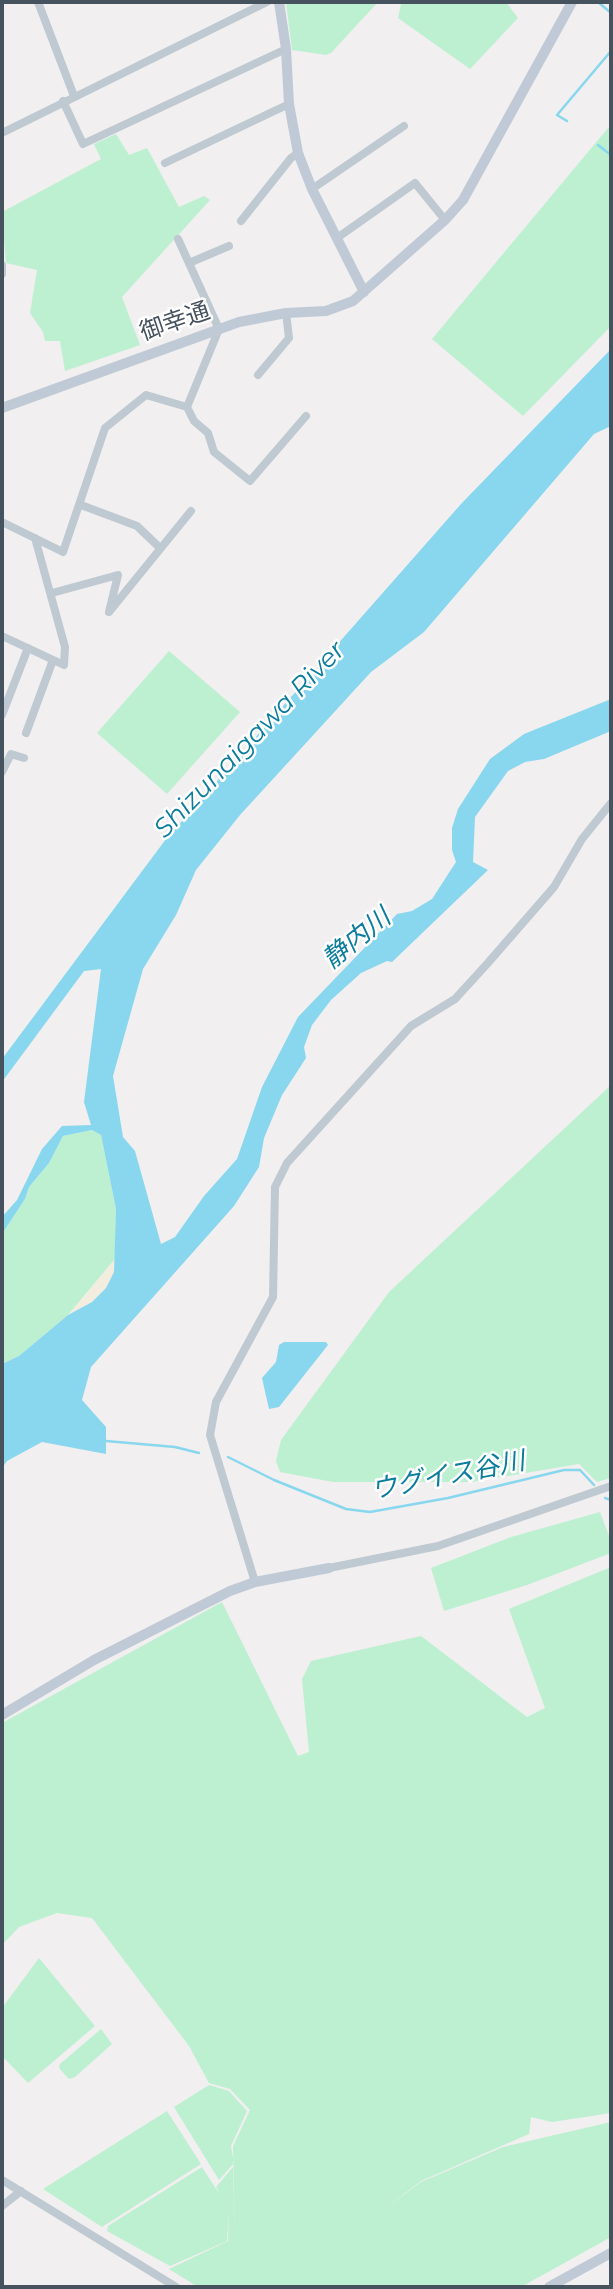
<!DOCTYPE html>
<meta charset="utf-8">
<style>
body{margin:0}
#map{position:relative;width:613px;height:2289px;overflow:hidden;background:#f1efef;font-family:Montserrat,sans-serif}
canvas{display:block}
.frame{position:absolute;inset:0;border:4px solid #46525d;pointer-events:none}
</style>
<div id="map">
<canvas width="613" height="2289"></canvas>
<div class="frame"></div>
</div>
<script>
const ctx = document.querySelector('canvas').getContext('2d');
ctx.lineJoin = 'round';
function fillPath(path, color) { ctx.fillStyle = color; ctx.fill(path, 'evenodd'); }
const poly = rows => new Path2D(rows.map(r => 'M' + r).join(''));
function stroke(path, color, width, dash) { ctx.strokeStyle = color; ctx.lineWidth = width; ctx.lineCap = dash ? 'butt' : 'round'; ctx.setLineDash(dash || []); ctx.stroke(path); }
function write(font, color, halo, rows, align = 'center') {
  ctx.font = font + ' Montserrat,"Noto Sans JP",sans-serif'; ctx.lineWidth = 5; ctx.setLineDash([]); ctx.textBaseline = 'middle'; ctx.strokeStyle = halo; ctx.fillStyle = color; for (const [text, x, y, turn = 0] of rows) {
    ctx.save(); ctx.translate(x, y); ctx.rotate((+turn || 0) * Math.PI / 180); ctx.textAlign = isNaN(turn) ? turn : align; if (halo) ctx.strokeText(text, 0, 0); ctx.fillText(text, 0, 0); ctx.restore();
  }
}
fillPath(poly([
 [286,2,378,2,331,53,326,55,292,50],
 [399,2,506,2,518,18,470,69,398,18,401,4],
 [608,128,611,130,611,326,523,416,432,339],
 [116,134,129,155,147,148,179,207,204,196,210,200,122,297,140,345,65,371,60,341,45,341,43,332,30,313,37,270,6,263,2,212,101,159,94,144],
 [169,651,240,712,167,794,97,733],
 [611,1085,611,1478,597,1482,579,1464,472,1482,333,1482,280,1472,276,1461,281,1440,389,1292],
 [92,1130,101,1135,116,1209,115,1259,68,1315,19,1356,2,1364,2,1234,25,1199,29,1187,49,1163,63,1136],
 [600,1512,611,1541,611,1553,527,1585,444,1611,431,1568,511,1537],
 [611,1567,611,2113,552,2122,531,2117,529,2134,421,2181,383,2210,421,2182,503,2147,611,2122,611,2237,521,2287,198,2287,169,2269,228,2241,229,2213,227,2241,170,2266,107,2231,108,2226,202,2167,220,2195,216,2187,233,2167,235,2241,233,2146,250,2110,230,2089,209,2083,189,2046,92,1918,57,1913,19,1927,2,1945,2,1723,222,1602,298,1756,309,1752,302,1679,311,1661,421,1636,527,1717,545,1708,509,1609],
 [39,1958,95,2026,28,2083,2,2056,2,2008],
 [101,2029,112,2044,75,2077,69,2079,59,2068,60,2064],
 [209,2085,229,2091,247,2111,231,2146,234,2163,219,2180,174,2107],
 [167,2111,201,2164,102,2227,43,2189]
]), '#bcf0d1');
fillPath(poly([
 [115,1259,114,1272,106,1288,92,1302,68,1315]
]), '#f3eddf');
fillPath(poly([
 [611,349,611,426,594,434,424,632,371,672,240,815,196,870,176,915,143,969,113,1076,123,1137,135,1151,161,1244,175,1237,204,1196,237,1159,262,1087,298,1017,397,914,412,911,432,899,456,862,452,850,452,828,458,809,490,759,524,734,611,699,611,731,544,759,525,762,508,771,475,817,473,862,488,870,392,962,387,961,361,973,331,1000,312,1025,304,1047,306,1058,282,1095,264,1138,259,1167,234,1206,91,1367,82,1400,106,1427,106,1454,42,1442,7,1461,2,1468,2,1364,19,1356,68,1315,92,1302,106,1288,114,1272,116,1209,101,1135,92,1130,63,1136,49,1163,29,1187,25,1199,2,1234,2,1217,17,1200,42,1149,62,1126,91,1125,84,1102,101,969,84,971,2,1082,2,1059,166,839,461,504],
 [284,1342,326,1342,328,1345,279,1407,269,1409,262,1378,276,1362,279,1345]
]), '#88d7ee');
stroke(poly([
 [598,2,611,13],
 [567,121,557,115,611,51],
 [598,145,611,155],
 [106,1441,175,1447,199,1453],
 [228,1457,274,1480,346,1509,370,1512,448,1498,564,1470,580,1470,594,1485],
 [605,1498,611,1500]
]), '#88d7ee', 2.5);
stroke(poly([
 [38,2,74,96],
 [63,101,83,144,286,49],
 [2,133,267,2],
 [165,163,289,104],
 [312,189,404,126],
 [241,221,291,158,298,153],
 [337,238,415,183,445,220],
 [178,239,219,329,187,407],
 [189,263,229,246],
 [2,265,2,274],
 [258,375,289,338,286,313],
 [81,505,137,526,160,548],
 [2,522,63,552,105,428,146,395,187,407,194,421,208,433,214,452,250,481,306,416],
 [52,593,118,575,109,612,191,511],
 [2,636,64,665,65,647,35,538],
 [2,715,28,648],
 [26,733,53,660],
 [2,772,11,754,24,758],
 [329,1568,438,1546,611,1486],
 [255,1582,210,1435,216,1402,273,1297,275,1187,287,1163,411,1026,455,999,487,964,554,887,582,839,611,803],
 [2,2180,176,2287],
 [2,2206,21,2191]
]), '#bfc9d1', 8);
stroke(poly([
 [279,2,286,49,289,104,298,153,312,189,364,292],
 [2,408,239,322,286,313,326,311,353,301,445,220,463,200,572,2],
 [2,1715,94,1660,230,1591,255,1582,329,1568],
 [549,2287,611,2253]
]), '#bfcad6', 10);
write('24px', '#46525d', '#fff', [
 ["御幸通",175,322,-19]
]);
write('italic 26px', '#0a7c9d', '#fff', [
 ["Shizunaigawa River",250,740,-46],
 ["静内川",357,939,-39],
 ["ウグイス谷川",448,1476,-11]
]);
</script>
